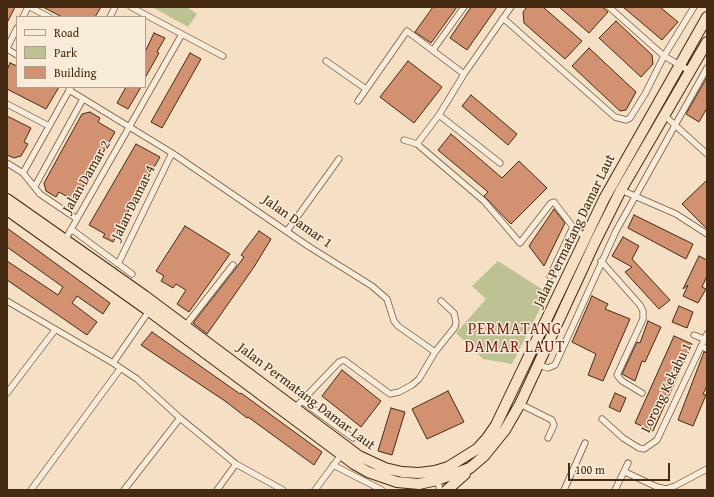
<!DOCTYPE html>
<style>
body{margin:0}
#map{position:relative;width:714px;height:497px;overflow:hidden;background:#f5e0c5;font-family:"Gentium Book Plus",serif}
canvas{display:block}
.frame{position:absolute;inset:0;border:8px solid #442b11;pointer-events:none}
.legend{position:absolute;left:16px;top:16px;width:130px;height:72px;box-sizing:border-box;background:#f8ebd9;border:1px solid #b09e89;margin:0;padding:5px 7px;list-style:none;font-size:12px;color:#442b11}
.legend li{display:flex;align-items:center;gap:8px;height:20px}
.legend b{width:20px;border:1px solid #b09e89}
.scale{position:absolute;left:568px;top:463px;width:102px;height:18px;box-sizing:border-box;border:2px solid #442b11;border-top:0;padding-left:5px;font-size:12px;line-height:14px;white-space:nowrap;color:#442b11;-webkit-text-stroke:3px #f8ebd9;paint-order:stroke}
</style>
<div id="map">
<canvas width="714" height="497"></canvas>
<div class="frame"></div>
<ul class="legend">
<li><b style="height:5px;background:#f8ebd9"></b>Road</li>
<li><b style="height:11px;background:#bec293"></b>Park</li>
<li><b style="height:11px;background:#d29171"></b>Building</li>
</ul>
<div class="scale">100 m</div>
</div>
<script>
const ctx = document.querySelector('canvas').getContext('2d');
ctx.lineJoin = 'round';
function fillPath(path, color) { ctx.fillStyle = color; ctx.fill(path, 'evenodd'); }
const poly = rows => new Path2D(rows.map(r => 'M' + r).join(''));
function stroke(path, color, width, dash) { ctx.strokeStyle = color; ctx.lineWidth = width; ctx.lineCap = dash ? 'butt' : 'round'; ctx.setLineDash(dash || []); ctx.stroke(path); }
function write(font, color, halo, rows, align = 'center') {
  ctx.font = font + ' "Gentium Book Plus",serif'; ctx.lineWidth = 3; ctx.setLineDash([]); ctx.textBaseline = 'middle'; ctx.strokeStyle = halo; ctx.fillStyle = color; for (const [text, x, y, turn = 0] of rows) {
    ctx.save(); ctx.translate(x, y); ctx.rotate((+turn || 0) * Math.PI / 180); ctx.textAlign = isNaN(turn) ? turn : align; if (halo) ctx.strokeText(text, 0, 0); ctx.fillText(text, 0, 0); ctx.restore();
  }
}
fillPath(poly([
 [152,7,187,7,197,14,188,27],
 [498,261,548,293,512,364,483,359,456,333,486,299,472,286]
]), '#bec293');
const building = poly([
 [7,7,15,7,7,23,7,7],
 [43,7,101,7,95,17,62,17,43,7],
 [433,7,457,7,431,43,415,32,433,7],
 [471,7,497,7,467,50,450,38,471,7],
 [527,7,543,7,582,41,565,59,524,23,523,12,527,7],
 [559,7,602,7,608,12,589,33,559,7],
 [623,7,660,7,678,22,662,40,623,7],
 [616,21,652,55,653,64,641,77,599,38,616,21],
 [154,33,165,38,157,52,159,53,145,78,145,52,154,33],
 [589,48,636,92,626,110,620,111,572,66,589,48],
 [190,53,201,59,162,128,151,122,190,53],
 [408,61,442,87,414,123,380,97,408,61],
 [10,63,17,66,17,87,59,87,46,109,7,89,7,70,10,63],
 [707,77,707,108,699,122,686,114,707,77],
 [126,87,141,87,128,109,117,103,126,87],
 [471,95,517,134,508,145,462,106,471,95],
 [90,112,100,118,98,122,115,132,75,201,59,192,56,197,46,191,44,183,82,114,90,112],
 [7,116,31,128,24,142,28,144,21,156,14,158,7,155,7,116],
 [451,134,502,178,519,161,547,188,511,224,484,196,488,192,438,150,451,134],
 [136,144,160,157,122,222,124,223,113,242,103,237,105,234,89,225,136,144],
 [707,180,707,229,682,204,707,180],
 [554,209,565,223,544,266,529,246,554,209],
 [634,215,693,244,686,259,628,228,634,215],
 [185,226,230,254,189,312,177,304,186,290,176,284,173,288,161,281,164,276,156,271,185,226],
 [7,228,110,303,103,314,77,296,72,303,97,322,87,335,7,280,7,261,58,295,63,287,7,247,7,228],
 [259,231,271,239,254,267,207,334,193,323,236,268,244,257,241,255,259,231],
 [623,237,639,246,632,259,670,300,659,309,625,272,632,267,612,256,623,237],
 [699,256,707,260,707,276,702,287,706,289,698,303,683,296,688,285,683,289,699,256],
 [592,296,608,304,605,309,630,319,603,381,588,375,596,354,572,342,592,296],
 [679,306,693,312,687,328,672,322,679,306],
 [648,321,661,327,645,362,642,361,635,381,622,374,637,342,640,343,648,321],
 [152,332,240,394,241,393,322,452,314,465,248,417,247,418,225,401,141,345,152,332],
 [674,336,692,344,653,431,635,423,674,336],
 [704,352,707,353,707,386,703,394,706,395,693,426,678,420,704,352],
 [342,370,381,401,361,427,322,396,342,370],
 [448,391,464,422,427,439,412,409,448,391],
 [615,393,626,398,620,412,609,407,615,393],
 [391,408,405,412,392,455,378,451,391,408]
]);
fillPath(building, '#d29171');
stroke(building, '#442b11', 1);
const street = poly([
 [30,7,49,17],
 [131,7,223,56],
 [609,7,664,56,690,71],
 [23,17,28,7],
 [110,17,115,7],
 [503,18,615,117,626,120,630,118,645,94,664,56,694,7],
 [7,48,17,28],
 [7,49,17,55],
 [433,50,464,7],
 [326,61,366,89],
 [69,90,172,153,308,246,372,286,387,299,394,321,398,326,435,352],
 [358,101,407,31,464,74],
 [7,104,49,126],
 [439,115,500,163],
 [665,116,707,154],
 [404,140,417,144,484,201,520,243,551,203,554,202,573,227,585,237],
 [417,144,439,115,464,74,511,7],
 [7,163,23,173,40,194,77,219],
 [23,173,71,87],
 [35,186,83,99],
 [621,190,676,214,707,234],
 [71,229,132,274],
 [287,231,339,159],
 [65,240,182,34],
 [601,261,640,305,643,311,643,319,617,375,622,381,642,393],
 [118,264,172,153],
 [550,276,573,227],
 [7,301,113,363,137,379,180,418,236,464,283,490],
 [186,325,233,265],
 [694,335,704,339],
 [701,346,707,349],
 [113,363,149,311],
 [538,365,548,368,555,365,616,231,707,68],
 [7,393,55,330],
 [302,401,353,438],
 [520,404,552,420,554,425,548,438],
 [295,408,339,362,344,360,390,394,399,392,412,385,419,379,435,352,455,327,456,322,454,313,441,301],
 [602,419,623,438,639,448,644,449,657,440,707,334],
 [333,465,382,490],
 [625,472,657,487,666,489,675,486,707,469],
 [437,479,440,490],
 [31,490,120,369],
 [124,490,180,418],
 [217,490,236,464],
 [315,490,341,455],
 [564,490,585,443],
 [615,490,628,463]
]);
const highway = poly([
 [7,199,145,296,359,456,385,468,402,472,419,473,435,471,448,467,477,449,487,438,496,425,604,199,707,17],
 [7,210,149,311,354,464,368,472,397,482,419,484,437,480,470,468,484,456,505,430,520,404,595,242,621,190,707,42],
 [447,490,465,474]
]);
stroke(street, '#70583e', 7);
stroke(highway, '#442b11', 12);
stroke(street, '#f8ebd9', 5.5);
stroke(highway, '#f5e0c5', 10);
write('14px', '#442b11', '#f8ebd9', [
 ["Jalan Damar 2",87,177,-60],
 ["Jalan Damar 4",134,203,-64],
 ["Jalan Damar 1",297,222,35],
 ["Jalan Permatang Damar Laut",575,231,-64],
 ["Lorong Kekabu 1",667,388,-64],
 ["Jalan Permatang Damar Laut",306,397,37]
]);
ctx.letterSpacing = '1px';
write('16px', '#7a1f14', '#f8ebd9', [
 ["PERMATANG",515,330],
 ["DAMAR LAUT",515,348]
]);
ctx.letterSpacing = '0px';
</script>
